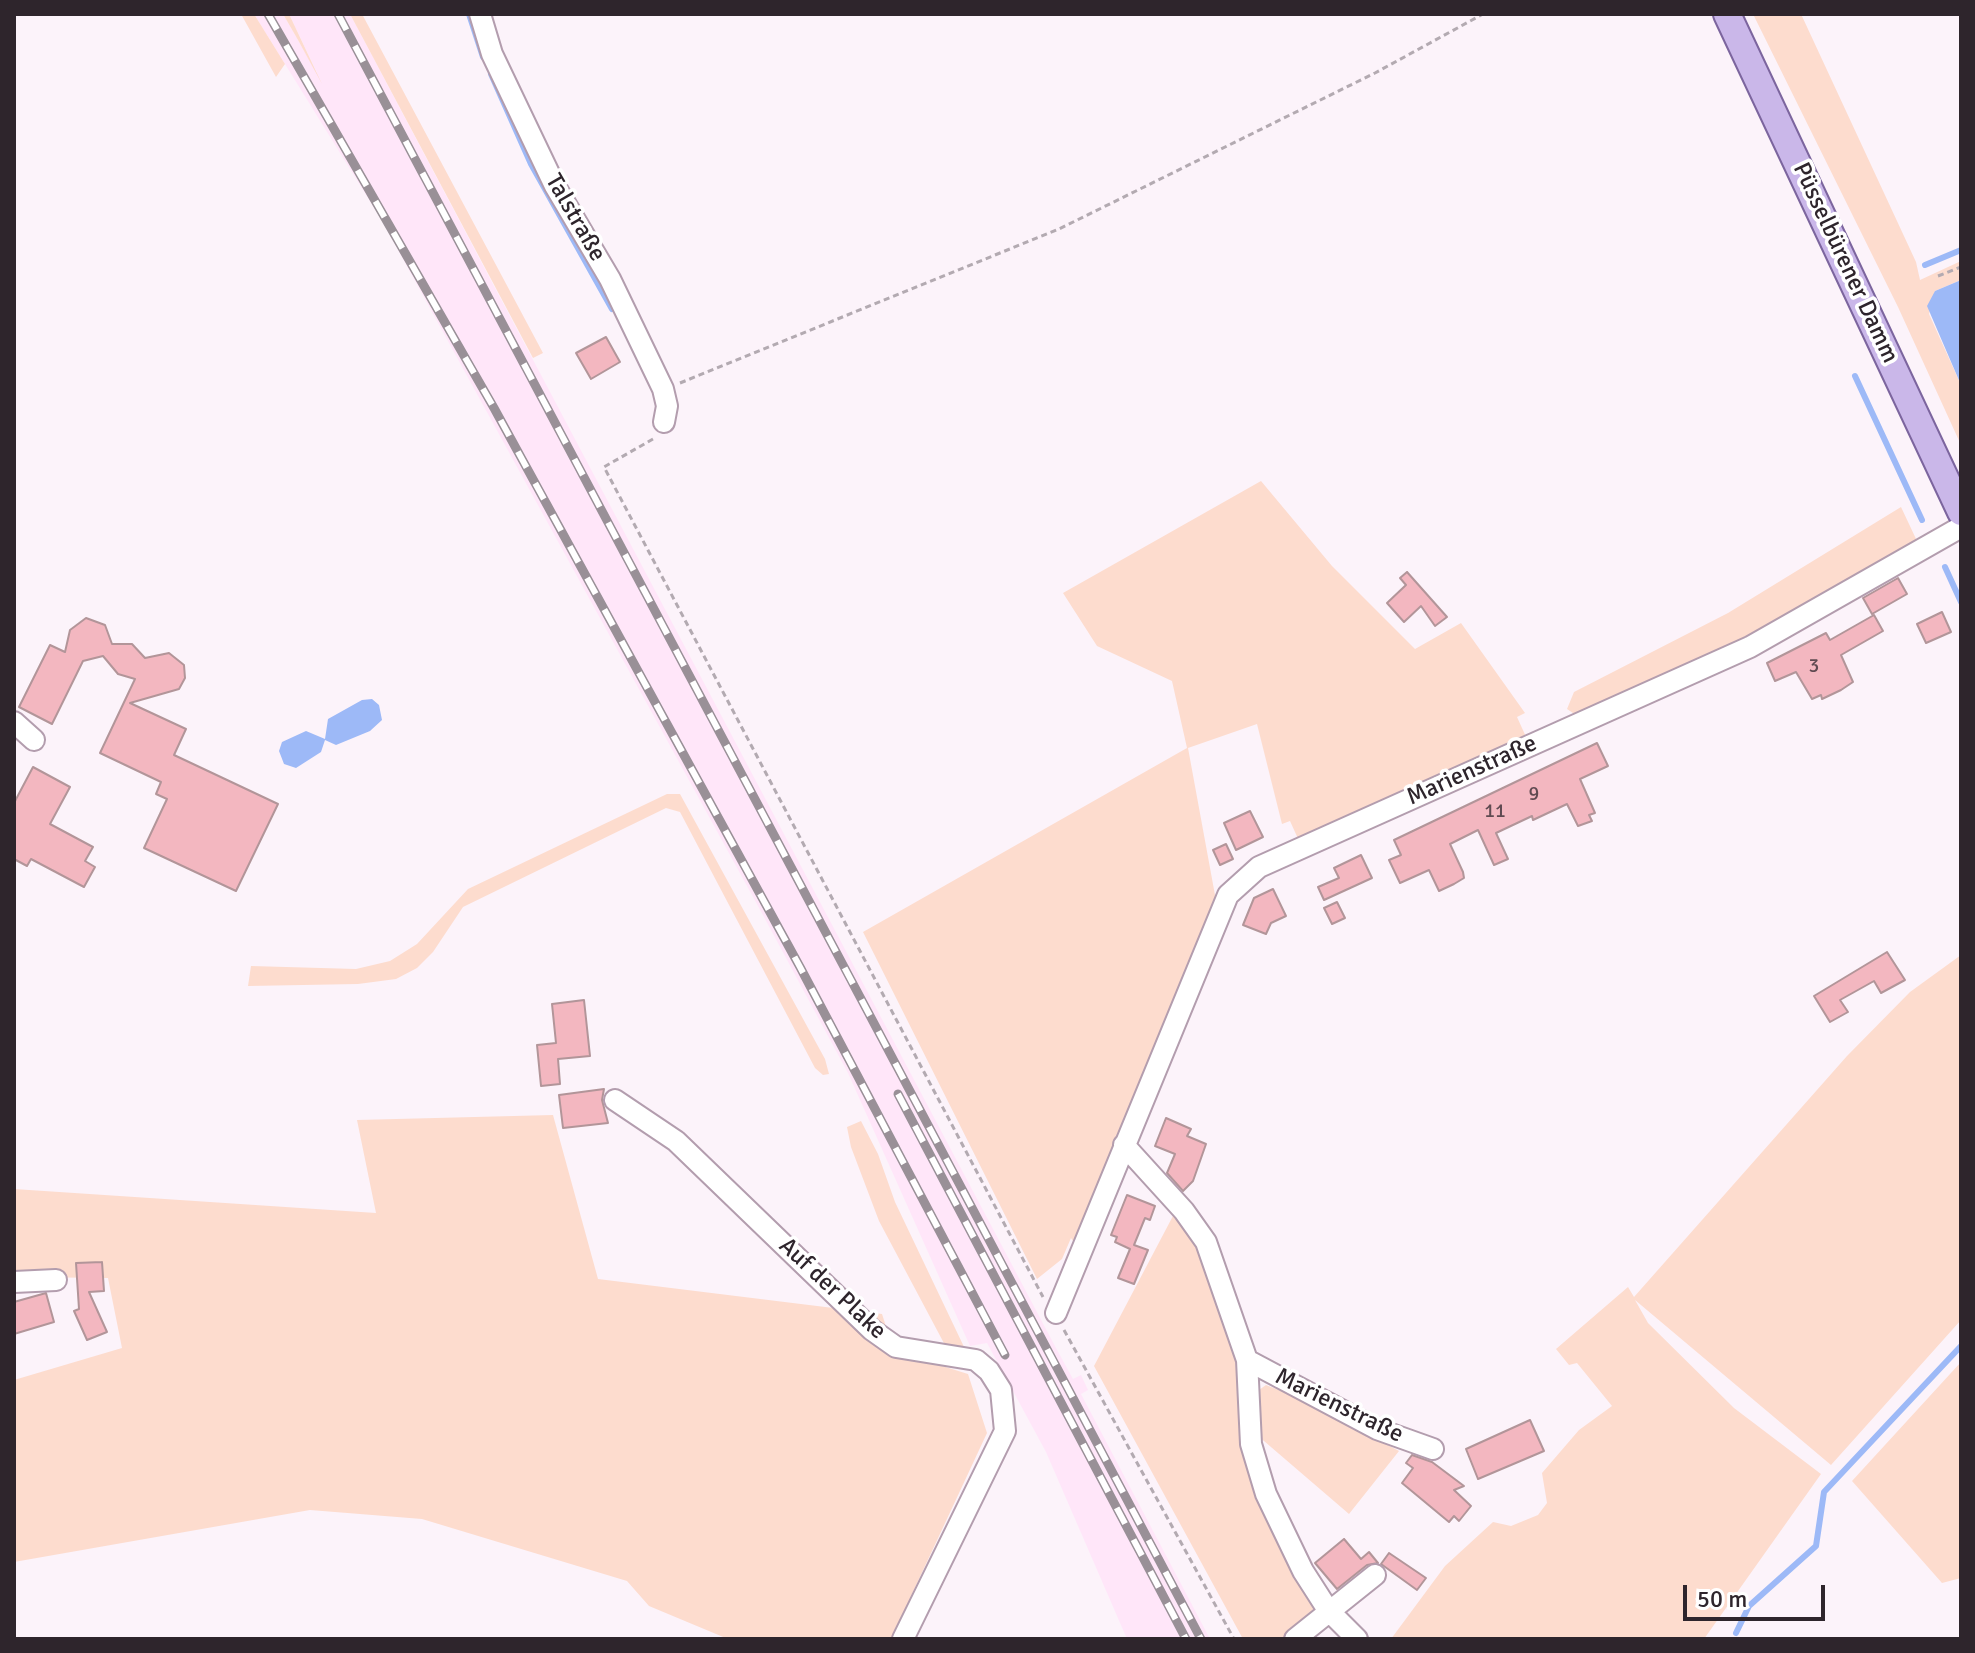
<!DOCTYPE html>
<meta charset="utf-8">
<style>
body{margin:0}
#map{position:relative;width:1975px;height:1653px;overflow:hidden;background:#fcf3fa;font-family:Signika,sans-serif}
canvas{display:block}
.frame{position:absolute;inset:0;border:16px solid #2e252c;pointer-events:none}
.scale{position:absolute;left:1683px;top:1585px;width:142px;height:36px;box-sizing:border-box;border:4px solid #2e252c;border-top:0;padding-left:10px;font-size:24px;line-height:28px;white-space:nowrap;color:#2e252c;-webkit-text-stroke:6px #fff;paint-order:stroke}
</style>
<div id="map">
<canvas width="1975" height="1653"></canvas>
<div class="frame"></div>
<div class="scale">50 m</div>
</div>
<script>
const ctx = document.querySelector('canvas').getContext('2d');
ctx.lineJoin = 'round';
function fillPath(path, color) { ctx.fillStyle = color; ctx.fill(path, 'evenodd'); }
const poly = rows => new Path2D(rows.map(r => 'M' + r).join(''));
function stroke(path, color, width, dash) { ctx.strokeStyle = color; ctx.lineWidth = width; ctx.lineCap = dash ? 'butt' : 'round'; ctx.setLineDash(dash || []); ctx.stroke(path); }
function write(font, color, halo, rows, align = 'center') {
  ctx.font = font + ' Signika,sans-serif'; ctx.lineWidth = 7; ctx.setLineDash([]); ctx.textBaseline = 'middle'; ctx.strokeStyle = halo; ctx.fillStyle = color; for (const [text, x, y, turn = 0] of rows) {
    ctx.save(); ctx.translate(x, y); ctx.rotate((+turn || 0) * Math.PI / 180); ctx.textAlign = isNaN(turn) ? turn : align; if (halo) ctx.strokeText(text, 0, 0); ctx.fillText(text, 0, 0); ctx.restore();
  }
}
fillPath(poly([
 [254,14,283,14,317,73,289,14,350,14,1056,1348,1073,1379,1081,1375,1088,1390,1081,1394,1210,1639,1127,1639,1046,1452,987,1343,970,1346,848,1073,758,906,381,219]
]), '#ffe6f9');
fillPath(poly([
 [241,14,254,14,285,64,276,77],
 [283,14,289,14,322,84,298,40],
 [350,14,362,14,543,353,533,358],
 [1753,14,1801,14,1916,262,1920,280,1961,261,1961,280,1935,291,1929,314,1961,385,1961,445,1898,307],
 [1261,481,1332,566,1415,649,1461,623,1525,713,1517,717,1527,739,1300,843,1290,821,1282,824,1257,724,1188,748,1217,906,1077,1247,1071,1238,1062,1259,1037,1279,863,932,1187,748,1172,681,1097,646,1063,593],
 [1901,507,1917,541,1744,640,1576,715,1567,709,1574,692,1728,613],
 [667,794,680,794,825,1059,829,1074,823,1075,815,1068,680,812,666,808,463,907,433,952,417,968,396,979,358,984,248,986,251,966,356,969,390,961,417,944,468,889],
 [1961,955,1961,1320,1831,1465,1635,1300,1648,1323,1734,1408,1821,1474,1704,1639,1391,1639,1445,1566,1493,1522,1511,1526,1538,1515,1547,1503,1542,1473,1579,1430,1612,1406,1577,1363,1569,1365,1556,1349,1628,1287,1634,1297,1847,1056,1910,992],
 [553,1115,598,1279,882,1314,894,1351,968,1374,987,1433,891,1639,728,1639,649,1606,627,1581,422,1519,310,1510,14,1562,14,1380,122,1348,108,1278,14,1277,14,1189,376,1213,357,1120],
 [861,1121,878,1154,895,1202,965,1349,946,1347,879,1221,851,1147,847,1127],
 [1174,1214,1191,1230,1220,1298,1243,1384,1246,1440,1316,1602,1317,1613,1283,1639,1243,1639,1094,1366],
 [1961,1362,1961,1578,1942,1583,1852,1481],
 [1266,1385,1301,1399,1399,1451,1349,1514,1257,1435,1259,1390]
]), '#fddcce');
fillPath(poly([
 [1961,280,1961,385,1927,306,1935,291],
 [372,699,379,705,382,720,370,731,336,745,325,740,321,752,296,768,284,764,279,751,282,742,306,731,325,739,328,719,362,700]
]), '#9db9f7');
stroke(poly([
 [469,14,483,57],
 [491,74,531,164,612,309],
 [1925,265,1961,250],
 [1855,376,1922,520],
 [1945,567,1961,602],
 [1736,1633,1749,1606,1816,1546,1824,1492,1961,1346]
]), '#9db9f7', 6);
const building = poly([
 [606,337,620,362,591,379,576,353,606,337],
 [1407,572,1447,617,1435,626,1421,606,1404,622,1387,603,1406,585,1400,578,1407,572],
 [1898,578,1907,594,1872,614,1863,598,1898,578],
 [1942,612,1951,632,1926,643,1917,624,1942,612],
 [1874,615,1883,631,1841,655,1853,682,1841,690,1822,699,1821,695,1812,699,1796,672,1775,681,1767,663,1826,633,1830,640,1874,615],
 [86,618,105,625,112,644,132,644,145,658,169,653,184,665,185,678,179,689,130,703,186,729,174,755,278,804,236,891,144,848,167,799,156,794,161,782,100,753,135,679,118,674,103,656,83,661,52,724,19,707,50,645,65,652,70,630,86,618],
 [1597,743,1608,766,1580,779,1595,813,1589,815,1592,821,1578,826,1567,804,1533,820,1532,816,1496,833,1508,859,1494,865,1478,830,1450,844,1463,872,1464,878,1454,884,1439,891,1429,870,1400,883,1389,860,1401,855,1394,840,1597,743],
 [33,767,70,787,50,824,93,847,85,861,95,867,84,887,31,859,27,866,14,859,14,803,33,767],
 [1250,811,1263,837,1236,850,1224,823,1250,811],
 [1226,844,1233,859,1220,865,1213,850,1226,844],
 [1361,855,1372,878,1324,900,1318,887,1339,878,1334,868,1361,855],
 [1273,889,1286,916,1271,923,1266,934,1243,925,1254,898,1273,889],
 [1337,902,1345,918,1332,924,1324,908,1337,902],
 [1887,952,1905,980,1881,993,1874,981,1840,1000,1848,1012,1830,1022,1814,996,1887,952],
 [584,1000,590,1056,558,1059,560,1084,541,1086,537,1045,556,1043,552,1004,584,1000],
 [604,1089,602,1100,608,1123,563,1128,559,1095,604,1089],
 [1166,1118,1191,1129,1187,1136,1206,1144,1193,1181,1183,1191,1167,1173,1175,1154,1155,1146,1166,1118],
 [1127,1195,1155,1206,1150,1220,1145,1218,1134,1245,1148,1250,1134,1284,1118,1278,1130,1249,1115,1242,1117,1237,1111,1235,1127,1195],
 [102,1262,104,1291,89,1292,107,1332,87,1340,74,1311,79,1309,76,1263,102,1262],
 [46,1293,54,1322,14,1334,14,1302,46,1293],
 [1530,1420,1544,1451,1478,1479,1466,1449,1530,1420],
 [1412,1455,1432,1462,1464,1486,1454,1490,1471,1506,1459,1521,1454,1516,1449,1522,1402,1483,1413,1468,1406,1463,1412,1455],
 [1344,1539,1361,1559,1369,1552,1378,1563,1367,1565,1337,1589,1315,1563,1344,1539],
 [1389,1553,1426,1578,1417,1590,1381,1564,1389,1553]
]);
fillPath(building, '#f3b7c0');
stroke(building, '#b29599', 2);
const minor = poly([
 [480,14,492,54,555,186,610,279,663,389,667,406,664,422],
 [14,722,34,740],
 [615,1100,676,1141,872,1330,896,1347,976,1360,989,1371,1001,1390,1005,1431,903,1639],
 [1124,1145,1184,1211,1206,1242,1247,1360,1251,1444,1266,1494,1303,1571,1328,1610,1357,1639],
 [14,1282,56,1280],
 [1056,1313,1228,895,1259,867,1750,647,1961,527],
 [1247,1360,1377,1429,1433,1449],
 [1295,1639,1375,1575]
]);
const major = poly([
 [1727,14,1961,512]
]);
stroke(minor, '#b39dae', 24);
stroke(major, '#7c659e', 30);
stroke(poly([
 [1938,276,1961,267],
 [680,383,1059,229,1375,73,1483,14],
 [653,439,604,467,1043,1297],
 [1064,1330,1234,1639]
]), '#b3aab1', 3, [6, 4]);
stroke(minor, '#fff', 20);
stroke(major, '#cab7e9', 26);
const rail = poly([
 [268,14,494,408,800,967,1005,1355],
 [338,14,1201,1639],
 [898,1094,1186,1639]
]);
stroke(rail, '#999097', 9);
stroke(rail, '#fff', 6, [18]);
write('20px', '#5f4a51', null, [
 ["3",1814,667],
 ["9",1534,795],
 ["11",1495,812]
]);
write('24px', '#2e252c', '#fff', [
 ["Talstraße",575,218,60],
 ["Püsselbürener Damm",1845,263,65],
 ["Marienstraße",1472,771,-24],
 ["Auf der Plake",832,1289,43],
 ["Marienstraße",1339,1406,26]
]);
</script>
